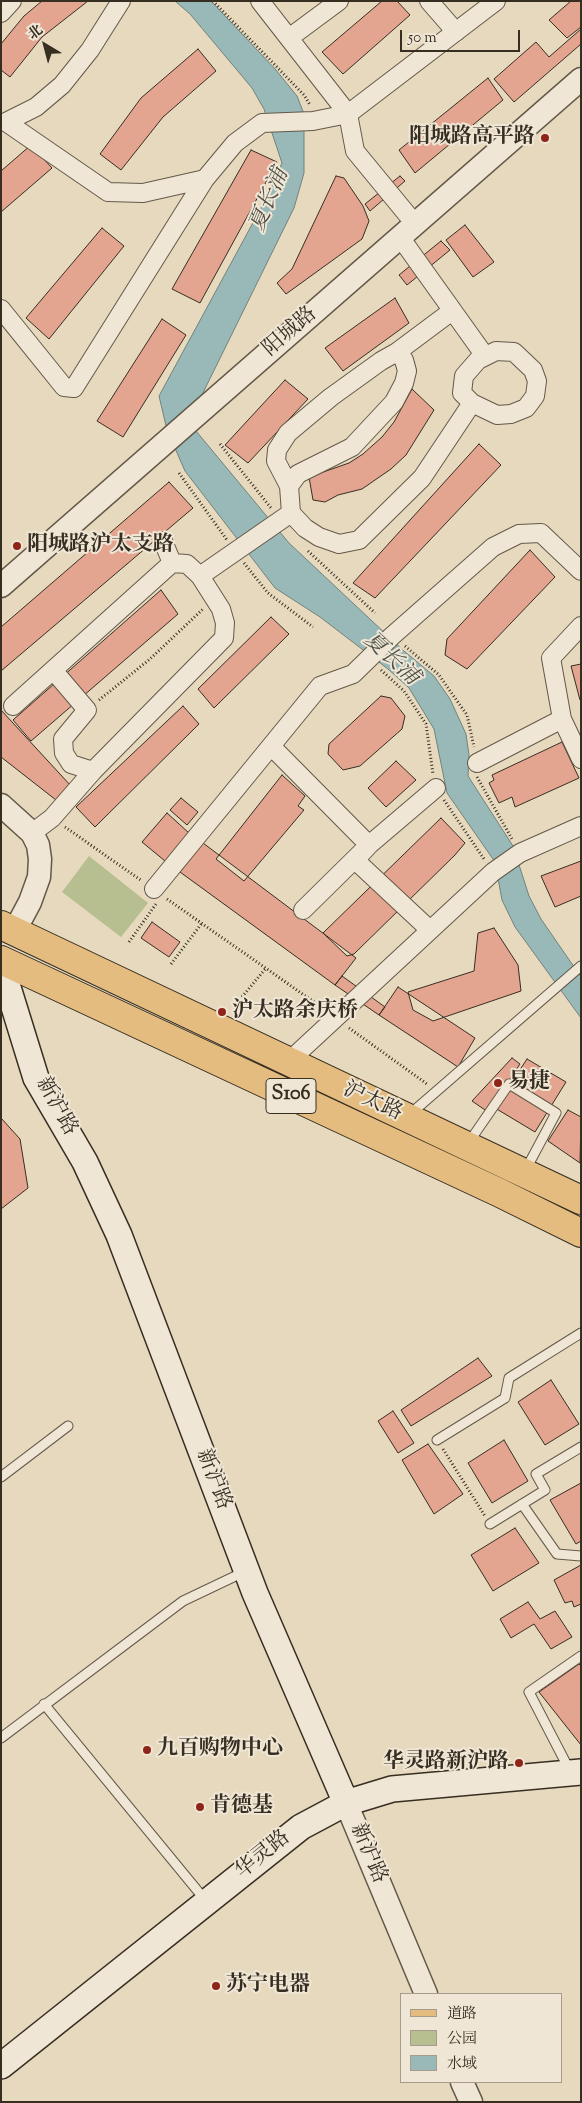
<!DOCTYPE html>
<meta charset="utf-8">
<style>
body{margin:0}
#map{position:relative;width:582px;height:2103px;overflow:hidden;background:#e7d9be;font-family:"Sorts Mill Goudy","Noto Serif SC",serif}
canvas{display:block}
.frame{position:absolute;inset:0;border:2px solid #372e22;pointer-events:none}
.legend{position:absolute;left:400px;top:1993px;width:162px;height:90px;box-sizing:border-box;background:#efe6d5;border:1px solid #a59c8d;margin:0;padding:6px 9px;list-style:none;font-size:15px;color:#372e22}
.legend li{display:flex;align-items:center;gap:10px;height:25px}
.legend b{width:25px;border:1px solid #a59c8d}
.north{position:absolute;left:20px;top:20px;width:50px;height:50px;-webkit-text-stroke:4px #efe6d5;paint-order:stroke;rotate:323deg;font-size:14px;font-weight:700;line-height:20px;text-align:center;color:#372e22}
.north::after{content:'';display:block;margin:auto;width:18px;height:22px;background:#372e22;clip-path:polygon(50% 0,100% 100%,50% 72%,0 100%)}
.scale{position:absolute;left:400px;top:30px;width:120px;height:22px;box-sizing:border-box;border:2px solid #372e22;border-top:0;padding-left:6px;font-size:15px;line-height:18px;white-space:nowrap;color:#372e22;-webkit-text-stroke:4px #efe6d5;paint-order:stroke}
</style>
<div id="map">
<canvas width="582" height="2103"></canvas>
<div class="frame"></div>
<ul class="legend">
<li><b style="height:6px;background:#e4bc7f"></b>道路</li>
<li><b style="height:14px;background:#b7bf90"></b>公园</li>
<li><b style="height:14px;background:#98b9b8"></b>水域</li>
</ul>
<div class="north">北</div>
<div class="scale">50 m</div>
</div>
<script>
const ctx = document.querySelector('canvas').getContext('2d');
ctx.lineJoin = 'round';
function fillPath(path, color) { ctx.fillStyle = color; ctx.fill(path, 'evenodd'); }
const poly = rows => new Path2D(rows.map(r => 'M' + r).join(''));
function stroke(path, color, width, dash) { ctx.strokeStyle = color; ctx.lineWidth = width; ctx.lineCap = dash ? 'butt' : 'round'; ctx.setLineDash(dash || []); ctx.stroke(path); }
function write(font, color, halo, rows, align = 'center') {
  ctx.font = font + ' "Sorts Mill Goudy","Noto Serif SC",serif'; ctx.lineWidth = 4; ctx.setLineDash([]); ctx.textBaseline = 'middle'; ctx.strokeStyle = halo; ctx.fillStyle = color; for (const [text, x, y, turn = 0] of rows) {
    ctx.save(); ctx.translate(x, y); ctx.rotate((+turn || 0) * Math.PI / 180); ctx.textAlign = isNaN(turn) ? turn : align; if (halo) ctx.strokeText(text, 0, 0); ctx.fillText(text, 0, 0); ctx.restore();
  }
}
fillPath(poly([
 [89,856,148,903,121,937,62,892]
]), '#b7bf90');
const water = poly([
 [175,1,211,1,276,70,297,96,304,114,304,173,294,208,196,407,196,431,289,543,404,651,434,676,450,699,466,734,469,755,468,776,513,846,529,896,541,919,581,977,581,1018,515,927,502,900,495,862,447,793,434,729,409,688,388,669,320,617,275,588,185,471,167,430,159,396,268,195,282,163,264,109,252,88,190,14,175,1]
]);
fillPath(water, '#98b9b8');
stroke(water, '#71817c', 1);
const building = poly([
 [42,1,88,1,42,37,10,77,1,70,1,44,24,16,42,1],
 [382,1,397,1,410,15,343,74,322,52,382,1],
 [571,1,581,1,581,27,567,38,549,20,571,1],
 [581,29,581,44,514,102,494,79,536,42,549,57,581,29],
 [198,49,216,71,163,117,121,170,100,154,141,98,198,49],
 [488,78,503,100,415,173,399,150,488,78],
 [31,145,52,168,1,212,1,171,31,145],
 [251,150,277,162,200,303,172,289,251,150],
 [336,176,344,178,363,206,369,221,362,239,286,294,277,283,292,269,336,176],
 [400,176,405,181,370,211,365,204,400,176],
 [465,225,494,262,473,277,446,240,465,225],
 [102,228,124,246,49,339,26,318,102,228],
 [441,241,450,250,407,285,399,275,441,241],
 [395,298,409,323,343,371,325,348,395,298],
 [162,319,186,335,123,437,97,421,162,319],
 [285,380,308,399,248,463,225,445,285,380],
 [412,389,434,410,406,455,391,469,362,489,338,495,325,502,313,500,309,477,349,463,363,454,382,437,394,422,412,389],
 [479,444,501,465,375,598,353,583,479,444],
 [169,482,193,508,1,671,1,627,169,482],
 [530,550,555,577,467,669,445,655,447,639,530,550],
 [161,590,178,614,31,741,13,720,161,590],
 [271,617,289,634,214,708,198,689,271,617],
 [581,664,581,700,580,700,571,666,581,664],
 [381,696,391,698,405,716,402,729,360,766,343,770,328,754,329,744,381,696],
 [183,706,199,724,95,827,76,807,183,706],
 [1,710,71,786,56,800,1,757,1,710],
 [562,742,579,778,515,807,512,797,499,803,489,783,494,780,492,775,562,742],
 [396,761,416,780,386,807,368,788,396,761],
 [282,775,305,796,298,806,304,810,244,881,216,859,282,775],
 [181,798,198,812,187,825,170,810,181,798],
 [167,813,189,833,165,861,142,842,167,813],
 [441,818,465,843,455,855,354,954,347,956,323,933,441,818],
 [203,843,356,958,335,985,180,872,203,843],
 [581,861,581,896,555,907,541,876,581,861],
 [152,922,180,942,169,957,141,938,152,922],
 [494,928,518,965,521,991,433,1021,413,1010,408,992,474,971,478,933,494,928],
 [342,976,385,1007,379,1015,335,985,342,976],
 [398,987,475,1038,458,1067,379,1015,398,987],
 [512,1058,520,1064,488,1112,472,1101,512,1058],
 [527,1059,566,1082,535,1132,495,1108,527,1059],
 [568,1110,581,1117,580,1163,548,1141,568,1110],
 [1,1118,20,1139,28,1188,1,1209,1,1118],
 [478,1358,492,1376,411,1426,401,1410,478,1358],
 [551,1380,579,1424,545,1445,518,1402,551,1380],
 [393,1411,414,1443,398,1453,378,1421,393,1411],
 [504,1440,528,1481,492,1503,468,1463,504,1440],
 [428,1444,463,1494,434,1514,402,1460,428,1444],
 [581,1483,581,1541,576,1544,550,1500,581,1483],
 [515,1528,539,1563,493,1591,471,1555,515,1528],
 [581,1565,581,1604,574,1607,572,1601,565,1603,554,1580,581,1565],
 [528,1602,540,1619,555,1611,572,1637,551,1649,534,1624,511,1638,500,1619,528,1602],
 [579,1664,581,1666,581,1745,539,1692,579,1664]
]);
fillPath(building, '#e3a490');
stroke(building, '#372e22', 1);
const service = poly([
 [409,1115,581,966],
 [469,1142,509,1084,556,1113,525,1171],
 [437,1440,505,1398,509,1378,581,1333],
 [1,1477,68,1426],
 [522,1504,557,1554,581,1556],
 [490,1524,545,1490,536,1474,581,1447],
 [44,1704,206,1901],
 [1,1738,183,1601,246,1571],
 [570,1771,529,1692,581,1656]
]);
const minor = poly([
 [121,1,90,50,62,85,36,107,6,122,108,192,143,193,205,179,235,143,262,123,313,121,348,114,496,1],
 [260,1,348,114,355,151,415,224],
 [429,1,456,32],
 [1,13,12,1],
 [289,38,339,1],
 [400,237,485,356],
 [1,309,64,387,74,388,205,179],
 [397,352,452,311],
 [289,486,276,461,277,450,288,433,331,397,381,361,397,352,404,360,407,371,404,383,394,402,352,447,298,474,289,486,291,513],
 [163,541,172,563],
 [200,576,291,513,305,528,319,537,339,544,359,540,422,478,472,403,497,415,511,414,526,408,535,396,537,381,533,370,514,352,496,351,478,360,464,376,462,393,472,403],
 [581,626,551,658,562,719,581,759],
 [53,670,87,710,63,739,64,753,71,764,93,771],
 [13,706,172,563,187,564,200,576,221,609,225,623,224,638,93,771,52,818,32,833],
 [271,746,369,845,355,860,430,930],
 [477,763,562,719],
 [154,889,320,686,353,674,392,636,493,547,519,534,541,533,581,571],
 [303,910,369,845,436,788],
 [287,1063,493,872,520,853,581,826]
]);
const tertiary = poly([
 [1,586,581,79],
 [1,805,32,833,38,845,40,859,39,877,30,902,14,932],
 [346,1803,426,1994],
 [462,2082,471,2102]
]);
const secondary = poly([
 [1,965,36,1078,85,1162,119,1235,255,1593,346,1803],
 [1,2066,301,1827,346,1803,392,1789,581,1772]
]);
const primary = poly([
 [1,925,581,1200],
 [1,960,500,1193,581,1233]
]);
stroke(service, '#635949', 11);
stroke(minor, '#635949', 20);
stroke(tertiary, '#635949', 25);
stroke(secondary, '#372e22', 28);
stroke(primary, '#372e22', 30);
stroke(poly([
 [213,1,304,95,310,105],
 [220,444,271,508],
 [179,473,227,540],
 [308,551,375,613],
 [244,563,268,593,313,627],
 [405,646,439,675,467,715,474,747],
 [381,670,404,691,426,724,433,774],
 [99,700,150,659,203,609],
 [477,777,512,839],
 [444,800,484,859],
 [65,827,142,881],
 [167,899,324,1009],
 [129,942,156,904],
 [171,964,202,923],
 [242,997,266,968],
 [349,1028,427,1084],
 [443,1449,485,1516]
]), '#372e22', 3, [1, 2.5]);
stroke(service, '#efe6d5', 9);
stroke(minor, '#efe6d5', 18);
stroke(tertiary, '#efe6d5', 22);
stroke(secondary, '#efe6d5', 25);
stroke(primary, '#e4bc7f', 28);
for (const [x, y, r, color] of [
 [545,138,5,"#8f2418"],
 [17,546,5,"#8f2418"],
 [222,1012,5,"#8f2418"],
 [498,1083,5,"#8f2418"],
 [147,1750,5,"#8f2418"],
 [519,1763,5,"#8f2418"],
 [200,1807,5,"#8f2418"],
 [216,1986,5,"#8f2418"]
]) { const dot = new Path2D(); dot.arc(x, y, r, 0, 2 * Math.PI); ctx.fillStyle = color; ctx.fill(dot); stroke(dot, '#efe6d5', 2); }
for (const [x, y, w] of [
 [291,1096,50]
]) { const box = new Path2D(); box.roundRect(x - w / 2, y - 17.5, w, 35, 4); ctx.fillStyle = '#efe6d5'; ctx.fill(box); stroke(box, '#372e22', 1); }
write('bold 20px', '#372e22', null, [
 ["S106",291,1096]
]);
write('bold 21px', '#372e22', '#efe6d5', [
 ["阳城路高平路",535,138,"right"],
 ["阳城路沪太支路",27,546],
 ["沪太路余庆桥",232,1012],
 ["易捷",508,1083],
 ["九百购物中心",157,1750],
 ["华灵路新沪路",509,1763,"right"],
 ["肯德基",210,1807],
 ["苏宁电器",226,1986]
], 'left');
write('21px', '#372e22', '#efe6d5', [
 ["阳城路",291,333,-41],
 ["沪太路",372,1103,25],
 ["新沪路",55,1107,61],
 ["新沪路",212,1480,69],
 ["新沪路",367,1854,67],
 ["华灵路",264,1856,-39]
]);
write('italic 22px', '#4f5148', '#efe6d5', [
 ["夏长浦",271,201,-67],
 ["夏长浦",390,660,43]
]);
</script>
